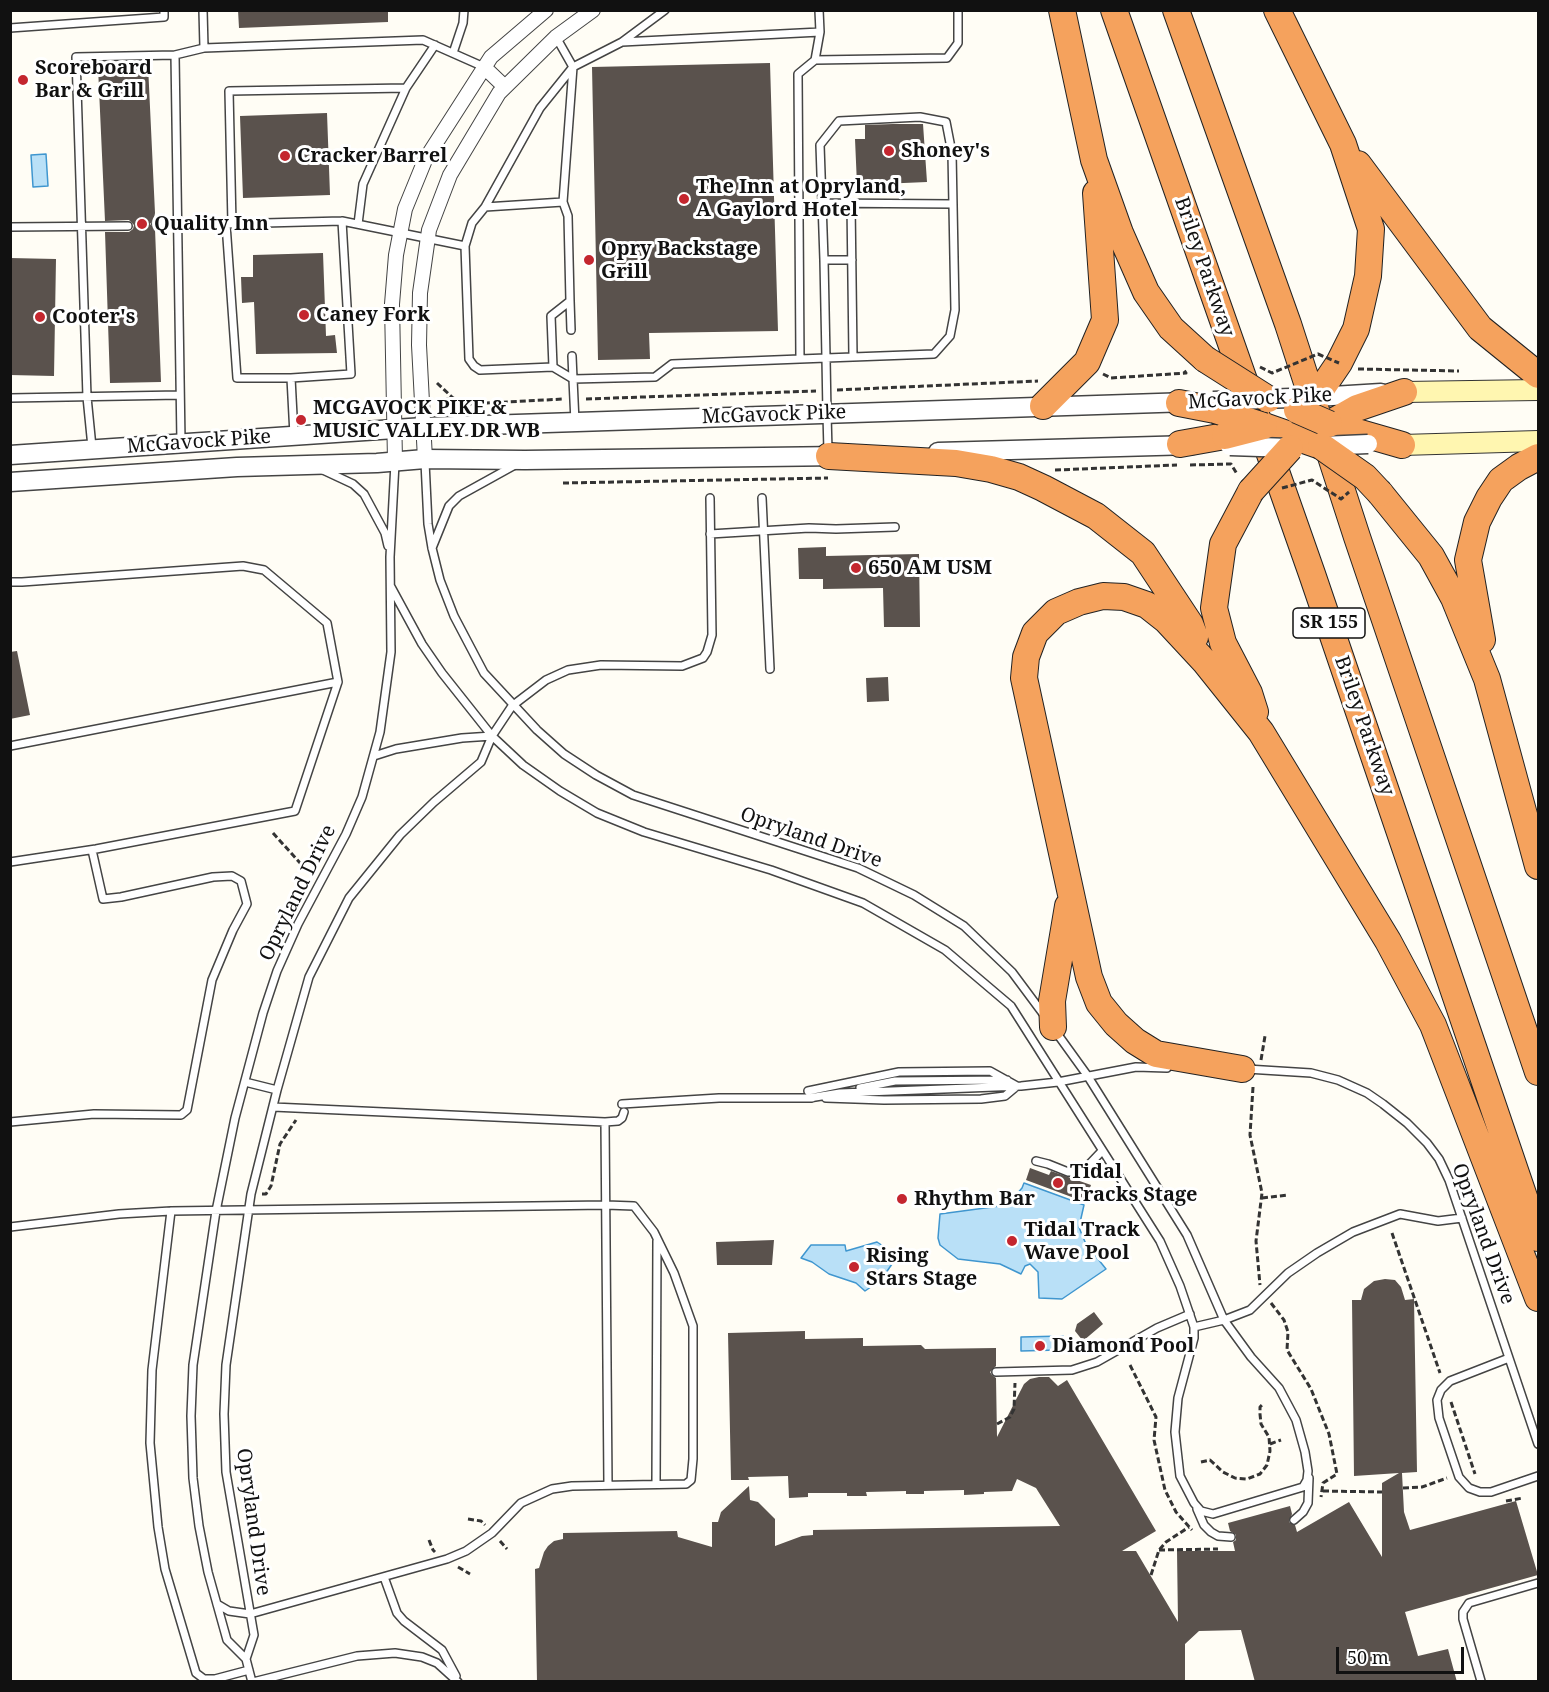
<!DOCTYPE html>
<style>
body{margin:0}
#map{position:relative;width:1549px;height:1692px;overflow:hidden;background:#fffdf5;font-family:"Noto Serif",serif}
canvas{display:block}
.frame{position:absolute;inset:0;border:12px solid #111;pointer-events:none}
.scale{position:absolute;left:1336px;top:1647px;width:128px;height:27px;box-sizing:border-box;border:3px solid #111;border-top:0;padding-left:8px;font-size:18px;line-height:21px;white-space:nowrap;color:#111;-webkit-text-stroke:4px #fff;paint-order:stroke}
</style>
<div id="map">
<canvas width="1549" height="1692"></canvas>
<div class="frame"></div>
<div class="scale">50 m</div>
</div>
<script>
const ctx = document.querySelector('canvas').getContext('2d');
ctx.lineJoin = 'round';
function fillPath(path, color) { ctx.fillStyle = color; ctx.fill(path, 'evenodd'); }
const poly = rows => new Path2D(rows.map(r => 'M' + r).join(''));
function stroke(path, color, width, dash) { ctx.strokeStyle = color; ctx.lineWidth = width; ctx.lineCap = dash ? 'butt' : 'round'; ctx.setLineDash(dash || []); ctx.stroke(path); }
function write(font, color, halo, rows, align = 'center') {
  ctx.font = font + ' "Noto Serif",serif'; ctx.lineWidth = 6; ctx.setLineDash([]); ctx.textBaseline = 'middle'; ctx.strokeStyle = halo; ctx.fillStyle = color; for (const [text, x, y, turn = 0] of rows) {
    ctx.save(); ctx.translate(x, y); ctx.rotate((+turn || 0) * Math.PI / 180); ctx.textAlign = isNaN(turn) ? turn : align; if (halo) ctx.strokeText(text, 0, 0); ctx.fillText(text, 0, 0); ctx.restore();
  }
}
const water = poly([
 [46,154,48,186,33,187,31,155,46,154],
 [1024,1183,1084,1205,1079,1227,1082,1235,1086,1244,1106,1269,1062,1299,1039,1298,1038,1272,1030,1264,1025,1266,1021,1274,1000,1264,958,1259,940,1245,938,1238,940,1214,1000,1206,1016,1195,1022,1188,1024,1183],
 [877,1242,883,1246,883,1253,887,1263,892,1264,881,1280,865,1291,856,1283,829,1274,812,1262,801,1258,811,1245,845,1245,846,1251,877,1242],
 [1063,1336,1063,1342,1058,1342,1058,1350,1021,1351,1021,1337,1063,1336]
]);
fillPath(water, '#b9e0f7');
stroke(water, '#3f96cf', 1.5);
fillPath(poly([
 [238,10,388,10,388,22,239,28],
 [770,63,778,331,649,333,650,359,598,360,592,67],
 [148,65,155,213,154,219,150,224,155,229,161,382,110,383,105,232,129,232,133,229,134,225,129,220,105,221,98,67],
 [327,113,330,195,243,198,240,116],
 [893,124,923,124,927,182,857,185,855,139,865,139,865,125],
 [323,253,326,336,335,335,337,353,256,354,254,302,242,303,241,277,253,277,253,255],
 [10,258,56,259,54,376,10,375],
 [826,547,826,556,919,554,920,627,884,627,883,588,823,589,823,579,799,579,798,548],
 [17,651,30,715,10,719,10,652],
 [888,677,889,701,867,702,866,678],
 [1030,1168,1049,1175,1051,1171,1091,1185,1085,1202,1026,1180],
 [774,1240,772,1265,717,1265,716,1242],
 [1385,1279,1395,1280,1401,1287,1405,1300,1414,1299,1417,1472,1402,1473,1404,1512,1410,1530,1516,1501,1538,1575,1405,1612,1418,1656,1448,1649,1457,1682,1255,1682,1241,1630,1199,1631,1185,1644,1185,1682,537,1682,535,1569,539,1568,544,1552,548,1546,554,1541,563,1539,563,1533,677,1531,678,1537,712,1547,712,1522,718,1522,721,1512,749,1486,750,1500,758,1502,775,1519,775,1546,802,1536,813,1535,813,1530,1060,1526,1036,1488,1017,1479,1012,1491,984,1492,984,1494,964,1495,964,1490,924,1491,924,1494,906,1494,906,1491,866,1492,867,1496,847,1496,847,1493,808,1493,808,1497,789,1498,788,1476,748,1477,749,1480,731,1480,728,1333,805,1331,805,1339,863,1338,863,1346,921,1345,925,1349,996,1348,996,1366,990,1372,992,1375,996,1378,997,1437,1024,1384,1030,1379,1039,1377,1049,1377,1058,1386,1067,1380,1156,1531,1122,1551,1136,1551,1178,1622,1177,1551,1235,1551,1233,1542,1236,1540,1236,1535,1230,1531,1228,1523,1290,1506,1292,1514,1289,1522,1295,1525,1297,1532,1349,1502,1382,1557,1382,1483,1399,1473,1354,1476,1352,1300,1361,1300,1364,1289,1374,1281],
 [1094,1312,1103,1324,1083,1341,1075,1331,1077,1324]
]), '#5a524d');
const service = poly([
 [203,10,204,48,423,40,484,67],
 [10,28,164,17,164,10],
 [556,37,573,67,563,202],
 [622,42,665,10],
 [453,53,463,23,464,10],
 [175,55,204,48],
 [815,60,947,58,958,43,958,10],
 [822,203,953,204],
 [851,203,853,357],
 [485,207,540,108,573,67,622,42,820,32],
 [156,224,177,222,226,224,342,221,465,246,469,359,474,366,480,370,553,367,551,316,570,301,568,216,563,202,485,207,472,223,465,246],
 [226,224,237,378,291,378,294,435],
 [232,224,229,91,406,88],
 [358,224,363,184,406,88,435,45],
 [10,227,128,226],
 [824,260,852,260],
 [570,301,571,330],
 [572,356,573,379,655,377,672,364,800,359,826,358,934,354,950,336,955,310,952,153,946,122,920,117,839,121,820,145,824,260,826,358,827,414,828,451],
 [800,359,798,74,815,60,820,32,819,10],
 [553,367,573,379,575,422],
 [291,378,351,374,342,221],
 [10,398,180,395],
 [92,447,87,397,76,57,175,55,181,442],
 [425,462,428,524,432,548,440,580,454,616,484,673,537,730,564,754,596,775,633,795,858,868,914,895,964,926,1012,972,1044,1015],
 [323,470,353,484,364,494,385,533,388,546],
 [762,498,770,669],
 [710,534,809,528,836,529,895,527],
 [432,548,449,506,459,496,515,465],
 [10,582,22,582,243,566,264,570,327,623,338,682,10,746],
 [391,587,422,644,442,673,492,736,523,765,560,791,597,813,644,832,771,870,863,903,945,950,1011,1006,1160,1241,1180,1286,1194,1327,1194,1338,1178,1398,1175,1432,1180,1476,1194,1503,1201,1511,1213,1514,1303,1487,1307,1480,1308,1471,1305,1452,1296,1420,1279,1388,1251,1357,1224,1320,1187,1235,1087,1075,1056,1032],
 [374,756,396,749,462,738,492,736],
 [10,862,96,849,295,811,338,682],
 [1247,1069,1311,1073,1338,1080,1367,1093,1383,1104,1407,1123,1427,1143,1439,1159,1449,1180,1538,1444],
 [245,1082,277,1090],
 [860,1088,895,1081,1007,1080],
 [808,1091,899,1072,990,1071,1017,1086,1005,1096,981,1099,884,1100,826,1098],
 [809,1098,840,1093,1021,1086,1058,1082,1136,1067,1167,1068],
 [622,1104,719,1098,812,1098],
 [273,1107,605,1122,618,1121,622,1118,624,1112],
 [10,1122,94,1114,181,1115,187,1110,212,980,233,930,247,904,241,881,232,876,213,877,121,897,103,899,92,850],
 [605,1122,608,1485],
 [1036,1161,1048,1164,1068,1172,1082,1172,1102,1151],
 [171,1211,152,1370,150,1443,158,1527,165,1569,196,1673,204,1679,215,1679,249,1670],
 [10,1227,119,1214,171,1211,606,1205,634,1206,654,1232,674,1273,693,1326,693,1459,691,1480,686,1484,572,1486,552,1489,521,1503,492,1533,466,1551,447,1559,250,1614,229,1611,217,1604],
 [1194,1327,1224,1320,1250,1310,1288,1273,1317,1253,1353,1232,1400,1214,1438,1221,1462,1218],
 [1509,1358,1450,1381,1441,1390,1437,1400,1439,1418,1459,1477,1469,1488,1480,1492,1491,1492,1538,1476],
 [996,1372,1072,1370,1097,1362,1157,1328,1190,1314],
 [656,1484,657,1241],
 [1197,1509,1204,1525,1211,1532,1218,1536,1231,1537],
 [1294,1520,1303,1512,1308,1503,1309,1478],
 [384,1577,397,1613,404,1621,442,1650,456,1676],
 [246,1659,254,1635,226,1472,224,1414,226,1365,251,1194,277,1090,309,977,349,898,400,835,434,802,481,762,492,736,512,706,546,680,568,670,601,665,682,666,703,658,707,652,712,635,710,498],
 [1481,1681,1463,1619,1463,1612,1469,1603,1538,1583],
 [252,1682,246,1659,227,1640,208,1572,199,1526,193,1478,191,1416,193,1365,216,1211,235,1118,263,1013,277,971,298,924,346,834,362,797,380,732,391,652,390,557,395,463],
 [253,1682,357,1656,395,1653,422,1657,437,1663,458,1682]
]);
const minor = poly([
 [484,67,505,87],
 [425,459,419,345,420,293,429,230,450,175,499,93,556,37,593,10],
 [395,461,392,304,396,255,405,209,425,160,491,57,546,10]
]);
const tertiary = poly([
 [1316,397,1381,393],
 [938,452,1192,445],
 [10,455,424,427,1189,402],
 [10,482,237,467,377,463,425,459,525,460,842,456]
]);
const secondary = poly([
 [1404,392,1538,390],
 [1402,445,1538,441]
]);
const motorway = poly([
 [1062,10,1094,160,1120,233,1146,292,1171,328,1205,359],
 [1114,10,1312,574,1538,1238],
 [1176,10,1288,324,1357,537,1538,1072],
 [1277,10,1343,144,1371,229,1368,276,1356,329,1339,363,1316,397],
 [1358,164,1480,328,1538,375],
 [1179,403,1215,410],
 [1043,406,1087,362,1105,320,1096,193],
 [1329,424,1357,408,1404,392],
 [1329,424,1402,445],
 [1264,426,1321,446],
 [1180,444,1225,436],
 [829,456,956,463,991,469,1019,477,1043,488,1096,516,1143,553,1190,624,1195,637],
 [1251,491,1223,544,1214,608,1223,643,1249,693,1255,712],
 [1380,493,1431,556,1454,598,1487,679,1538,866],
 [1482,640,1468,560,1477,522,1489,498,1501,480,1519,467,1538,457],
 [1053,1027,1052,1001,1068,906],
 [1242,1069,1156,1054,1135,1041,1116,1024,1099,1003,1089,977,1024,678,1026,657,1035,633,1056,612,1079,602,1103,596,1124,597,1147,605,1166,620,1205,662,1261,732,1388,941,1433,1025,1538,1298]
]);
stroke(service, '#444', 10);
stroke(minor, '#444', 16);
stroke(tertiary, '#444', 21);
stroke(secondary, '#333', 22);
stroke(motorway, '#222', 28);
stroke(poly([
 [1358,369,1459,371],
 [1103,374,1111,378,1186,373,1184,370],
 [437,383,453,398,467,404,564,399],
 [837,390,1038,381],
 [586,399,816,391],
 [437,400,451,399],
 [1190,465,1231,464,1237,474],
 [1055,470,1177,465],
 [563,483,828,478],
 [273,833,301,864],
 [1261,1060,1265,1036],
 [1253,1087,1250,1135,1262,1193,1256,1241,1260,1285],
 [262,1194,266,1194,271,1186,280,1144,296,1120],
 [1262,1198,1288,1195],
 [1392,1233,1440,1373],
 [1271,1303,1284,1320,1288,1332,1287,1350,1311,1389,1329,1434,1337,1474,1323,1483,1321,1497],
 [1130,1365,1156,1417,1154,1440,1165,1490,1176,1512,1192,1530],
 [1451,1402,1475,1474],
 [997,1424,1010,1417,1014,1409,1015,1383],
 [1270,1444,1281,1440],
 [1201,1462,1210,1460,1223,1472,1235,1478,1247,1479,1260,1474,1267,1465,1270,1451,1269,1437,1261,1424,1260,1414,1260,1407,1264,1403],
 [1403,1488,1422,1487,1447,1478],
 [1323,1491,1382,1492],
 [1506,1501,1523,1498],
 [468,1519,481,1521,485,1525],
 [429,1540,433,1550,435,1552],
 [500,1541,507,1549],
 [1159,1550,1218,1549],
 [458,1567,470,1574],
 [1151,1575,1159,1550,1166,1542,1189,1527]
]), '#333', 3, [6, 3]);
stroke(service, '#fff', 7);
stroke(minor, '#fff', 14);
stroke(tertiary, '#fff', 18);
stroke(secondary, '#fff6b0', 20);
stroke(motorway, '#f5a25d', 26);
const tertiaryBridge = poly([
 [1213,401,1316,397],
 [1230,446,1290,448],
 [1321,446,1368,444]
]);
const motorwayBridge = poly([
 [1205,359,1268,399],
 [1215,410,1264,426],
 [1297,410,1329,424],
 [1225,436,1264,426],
 [1321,446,1365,477,1380,493],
 [1251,491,1290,448]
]);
stroke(tertiaryBridge, '#444', 21, []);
stroke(motorwayBridge, '#222', 28, []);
stroke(poly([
 [1260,367,1272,373,1318,354,1339,363],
 [1282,488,1312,480,1341,499,1349,492]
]), '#333', 3, [6, 3]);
stroke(tertiaryBridge, '#fff', 18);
stroke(motorwayBridge, '#f5a25d', 26);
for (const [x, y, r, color] of [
 [23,80,6,"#c4262e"],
 [889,151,6,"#c4262e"],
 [285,156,6,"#c4262e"],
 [684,199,6,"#c4262e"],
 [142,224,6,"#c4262e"],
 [589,260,6,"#c4262e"],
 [304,315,6,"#c4262e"],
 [40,317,6,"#c4262e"],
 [301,420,6,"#c4262e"],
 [856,568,6,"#c4262e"],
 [1058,1183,6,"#c4262e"],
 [902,1199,6,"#c4262e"],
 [1012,1241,6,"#c4262e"],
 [854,1267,6,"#c4262e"],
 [1040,1346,6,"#c4262e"]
]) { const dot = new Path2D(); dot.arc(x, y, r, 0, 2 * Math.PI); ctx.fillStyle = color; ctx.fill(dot); stroke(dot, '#fff', 2); }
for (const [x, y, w] of [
 [1329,623,72]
]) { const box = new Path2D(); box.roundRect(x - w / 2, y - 15, w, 30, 4.5); ctx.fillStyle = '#fff'; ctx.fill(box); stroke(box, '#111', 1.5); }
write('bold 18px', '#111', null, [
 ["SR 155",1329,623]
]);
write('bold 20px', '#111', '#fff', [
 ["Scoreboard",35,68],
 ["Bar & Grill",35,91],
 ["Shoney's",901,151],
 ["Cracker Barrel",297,156],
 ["The Inn at Opryland,",696,187],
 ["A Gaylord Hotel",696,210],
 ["Quality Inn",154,224],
 ["Opry Backstage",601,249],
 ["Grill",601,272],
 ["Caney Fork",316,315],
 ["Cooter's",52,317],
 ["MCGAVOCK PIKE &",313,408],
 ["MUSIC VALLEY DR WB",313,431],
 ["650 AM USM",868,568],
 ["Tidal",1070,1172],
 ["Tracks Stage",1070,1195],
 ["Rhythm Bar",914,1199],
 ["Tidal Track",1024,1230],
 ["Wave Pool",1024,1253],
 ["Rising",866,1256],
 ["Stars Stage",866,1279],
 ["Diamond Pool",1052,1346]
], 'left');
write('20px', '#111', '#fff', [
 ["Briley Parkway",1204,267,71],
 ["McGavock Pike",1260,399,-3],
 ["McGavock Pike",774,415,-2],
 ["McGavock Pike",199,442,-4],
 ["Briley Parkway",1364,726,71],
 ["Opryland Drive",811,838,19],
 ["Opryland Drive",298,893,-64],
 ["Opryland Drive",1483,1234,70],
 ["Opryland Drive",253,1522,82]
]);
</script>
